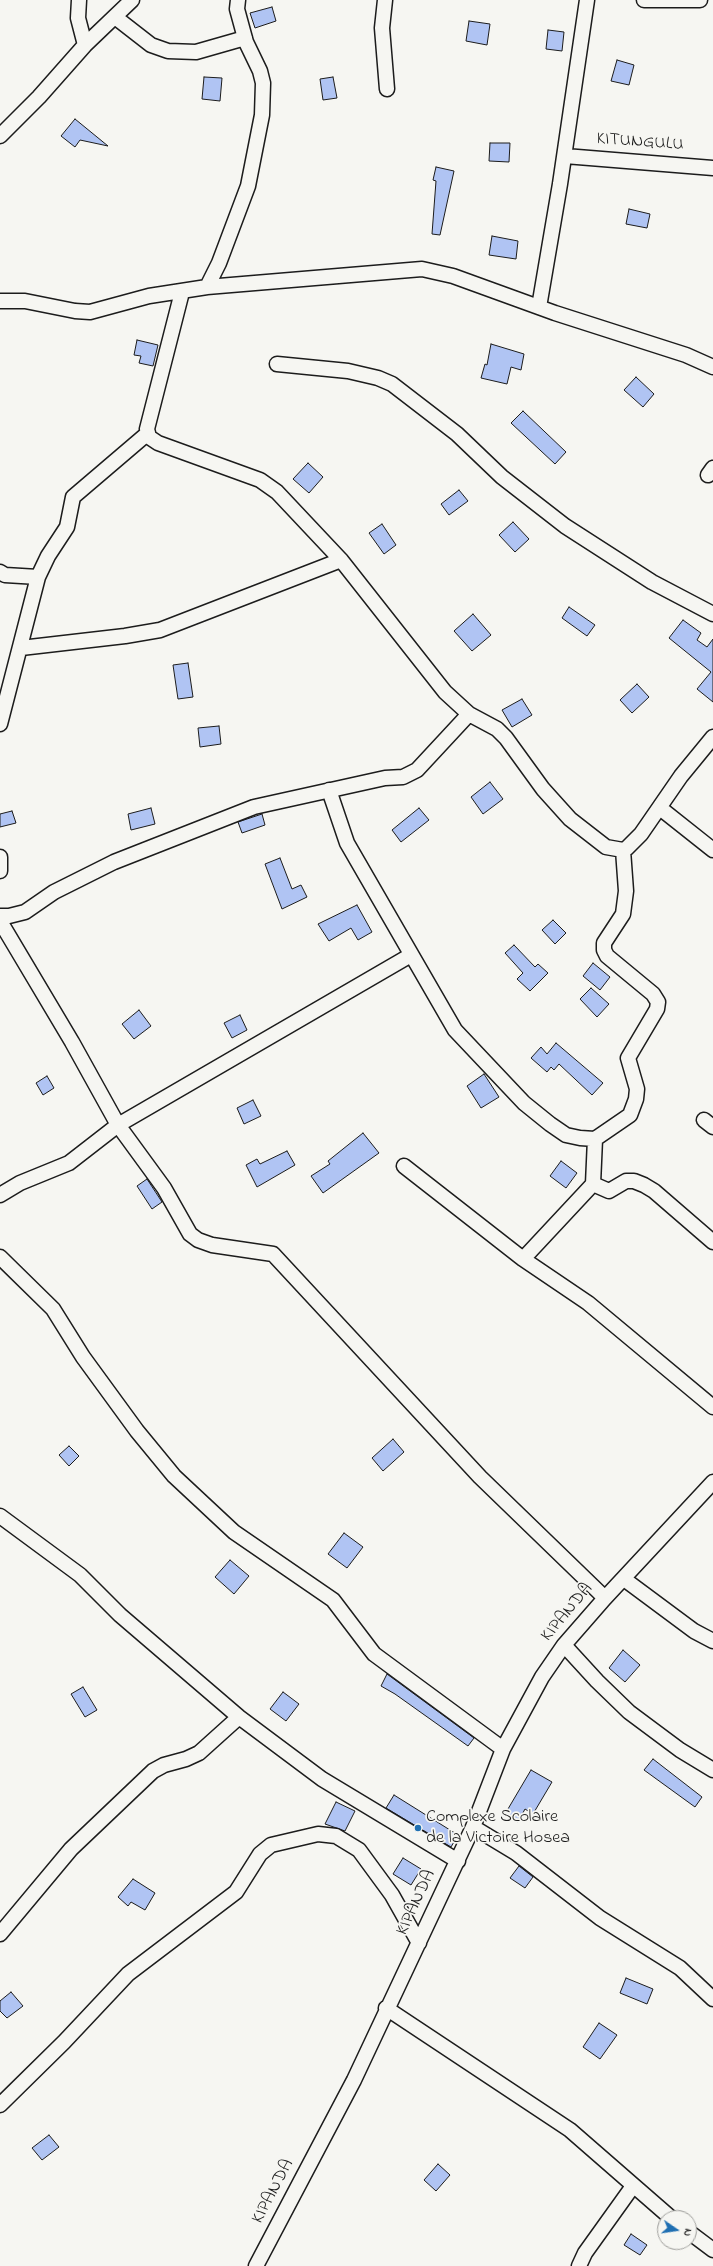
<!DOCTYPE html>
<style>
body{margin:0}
#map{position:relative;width:713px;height:2266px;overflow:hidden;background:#f6f6f2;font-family:"Indie Flower",sans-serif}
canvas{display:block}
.north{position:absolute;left:657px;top:2210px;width:40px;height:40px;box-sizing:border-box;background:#f6f6f2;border:1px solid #9f9f9c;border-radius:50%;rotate:103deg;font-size:11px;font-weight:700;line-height:16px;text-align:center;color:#1c1c1c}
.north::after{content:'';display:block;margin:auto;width:14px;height:18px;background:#1f6fb2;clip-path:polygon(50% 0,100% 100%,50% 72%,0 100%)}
</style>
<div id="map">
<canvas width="713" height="2266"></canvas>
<div class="north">N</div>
</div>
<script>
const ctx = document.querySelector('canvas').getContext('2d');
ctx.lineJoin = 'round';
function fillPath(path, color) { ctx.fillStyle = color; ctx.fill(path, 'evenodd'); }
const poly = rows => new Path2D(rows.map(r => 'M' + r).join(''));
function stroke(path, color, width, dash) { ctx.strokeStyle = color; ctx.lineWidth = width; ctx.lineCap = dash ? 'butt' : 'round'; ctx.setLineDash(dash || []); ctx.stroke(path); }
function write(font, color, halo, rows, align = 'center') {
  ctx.font = font + ' "Indie Flower",sans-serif'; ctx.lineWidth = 3.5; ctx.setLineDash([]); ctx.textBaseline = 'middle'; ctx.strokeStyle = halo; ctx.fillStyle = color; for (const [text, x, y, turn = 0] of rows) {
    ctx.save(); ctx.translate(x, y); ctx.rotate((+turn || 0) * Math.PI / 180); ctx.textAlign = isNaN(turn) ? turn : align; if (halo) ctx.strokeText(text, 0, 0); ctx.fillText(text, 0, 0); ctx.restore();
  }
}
const building = poly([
 [272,7,276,21,255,28,250,13,272,7],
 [469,21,490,24,487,45,466,41,469,21],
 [548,30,564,32,562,51,546,49,548,30],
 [617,60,634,65,629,85,611,81,617,60],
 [204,77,222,78,220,101,202,99,204,77],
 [333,77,337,98,323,100,320,79,333,77],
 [75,119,108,146,80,140,75,147,61,136,75,119],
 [490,143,510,143,509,162,489,161,490,143],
 [436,167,454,171,440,235,432,234,436,181,433,180,436,167],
 [629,209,650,214,647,228,626,224,629,209],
 [492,236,518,241,516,259,489,255,492,236],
 [137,340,158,345,153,366,139,363,141,356,134,355,137,340],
 [491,344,524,354,521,370,511,367,507,384,481,378,485,364,487,365,491,344],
 [636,377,654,394,643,407,624,390,636,377],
 [523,411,566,452,555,464,511,423,523,411],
 [308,463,323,477,309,493,293,479,308,463],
 [459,490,468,501,449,515,441,504,459,490],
 [513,522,529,539,515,552,499,535,513,522],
 [382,524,396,545,384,554,369,533,382,524],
 [569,607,595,625,587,636,562,618,569,607],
 [473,614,491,635,472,651,454,631,473,614],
 [683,620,701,633,697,640,707,647,713,639,713,702,697,689,711,672,669,638,683,620],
 [188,663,193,697,178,699,173,665,188,663],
 [637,684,649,697,632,713,620,700,637,684],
 [522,699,532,715,512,727,502,710,522,699],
 [219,726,221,744,200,747,198,728,219,726],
 [490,782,503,799,483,814,471,797,490,782],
 [151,808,155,824,131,830,128,814,151,808],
 [419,808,429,820,401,842,392,830,419,808],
 [12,811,16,823,0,827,0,814,12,811],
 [262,814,265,825,242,833,238,822,262,814],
 [280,858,292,889,301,885,307,897,282,909,265,864,280,858],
 [357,905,372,932,358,940,351,928,329,941,318,924,357,905],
 [553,920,566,933,555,944,542,930,553,920],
 [514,945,535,967,538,964,548,973,530,991,517,979,523,973,505,953,514,945],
 [593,963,610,977,600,990,583,976,593,963],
 [591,988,609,1004,597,1017,580,999,591,988],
 [139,1010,151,1026,134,1039,122,1024,139,1010],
 [240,1015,247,1030,232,1038,224,1023,240,1015],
 [556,1043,603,1083,592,1095,559,1064,554,1070,551,1067,547,1072,531,1058,541,1047,547,1054,556,1043],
 [484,1074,499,1097,481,1108,467,1086,484,1074],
 [47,1076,54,1088,43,1095,36,1083,47,1076],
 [253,1100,261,1116,244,1124,237,1108,253,1100],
 [363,1133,379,1153,323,1193,311,1176,330,1164,328,1161,363,1133],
 [287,1151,295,1165,257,1187,246,1165,257,1159,260,1164,287,1151],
 [561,1161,577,1173,566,1188,550,1176,561,1161],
 [147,1179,162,1202,152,1209,137,1186,147,1179],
 [393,1439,404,1452,383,1471,372,1458,393,1439],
 [69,1446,79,1456,69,1466,59,1455,69,1446],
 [344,1533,363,1547,347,1568,328,1554,344,1533],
 [230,1560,249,1576,234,1594,215,1577,230,1560],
 [623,1650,640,1665,625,1682,609,1668,623,1650],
 [387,1674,474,1738,468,1746,395,1694,381,1686,387,1674],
 [83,1687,97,1710,85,1717,71,1694,83,1687],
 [283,1692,299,1704,286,1721,270,1709,283,1692],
 [653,1759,702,1797,695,1807,644,1770,653,1759],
 [531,1770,552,1782,533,1814,525,1809,518,1822,505,1814,531,1770],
 [394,1795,458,1835,451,1847,386,1808,394,1795],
 [336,1802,355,1811,345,1831,325,1824,336,1802],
 [403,1858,421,1869,411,1885,393,1874,403,1858],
 [519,1866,533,1877,525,1888,510,1878,519,1866],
 [133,1879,155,1893,145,1910,131,1902,128,1906,118,1897,133,1879],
 [626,1978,653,1989,647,2004,620,1993,626,1978],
 [11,1992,23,2006,7,2018,0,2011,0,2001,11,1992],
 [599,2023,617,2035,600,2059,583,2047,599,2023],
 [49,2135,59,2147,42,2160,32,2148,49,2135],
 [438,2164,450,2175,436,2191,424,2180,438,2164],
 [631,2234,647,2245,640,2255,624,2245,631,2234]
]);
fillPath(building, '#b0c4f3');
stroke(building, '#1c1c1c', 1);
const minor = poly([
 [79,0,78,18,85,45],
 [385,0,382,28,387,89],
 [644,0,700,0],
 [115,17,151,45,168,51,196,52,245,38],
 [0,136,39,97,85,45,132,0],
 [565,156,713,168],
 [207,287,219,263,248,186,262,115,263,83,260,71,246,42,237,9,238,0],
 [182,292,147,429,149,437,158,443,260,480,277,492,341,560,445,692,469,714,497,729,506,738,543,789,570,819,606,847,623,850,627,848,641,834,681,776,713,737],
 [0,301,25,301,75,311,90,312,149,296,207,287,422,269,453,276,555,313,686,355,713,367],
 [539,307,560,184,587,0],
 [277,364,348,371,378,378,392,384,457,434,502,477,565,526,652,582,713,614],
 [708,475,713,468],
 [0,572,5,575,38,577],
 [21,648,125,636,160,630,341,560],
 [0,724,38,577,48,556,67,527,73,497,148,433],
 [329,790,347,843,455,1030,524,1103,550,1124,566,1135,580,1138,595,1139],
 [660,808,713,850],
 [0,857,0,871],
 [0,916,9,916,25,912,54,892,114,862,254,807,385,778,403,777,417,770,469,714],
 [0,921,72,1042,118,1125,164,1188,190,1234,198,1240,212,1245,273,1254,480,1477,605,1598],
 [704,1120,713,1127],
 [404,1166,523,1259,588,1303,713,1407],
 [593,1184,609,1191,626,1181,634,1181,644,1185,654,1191,713,1242],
 [0,1195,20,1183,69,1163,118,1125,411,955],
 [0,1257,53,1309,83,1357,137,1431,174,1476,234,1532,333,1600,374,1654,503,1749],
 [523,1259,593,1184,595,1139,630,1115,636,1099,637,1089,628,1058,657,1009,658,1002,653,994,607,956,604,950,604,943,623,914,626,891,623,850],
 [0,1516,80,1575,120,1615,239,1717,322,1779,458,1861],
 [624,1579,694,1631,713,1641],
 [564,1645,597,1681,629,1712,680,1750,713,1770],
 [473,1827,516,1853,600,1918,680,1968,713,1999],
 [0,1934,71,1849,153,1771,164,1765,186,1759,199,1753,239,1717],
 [386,2008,570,2130,671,2218],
 [0,2105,64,2042,128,1974,236,1892,260,1854,271,1845,318,1834,336,1836,359,1850,392,1895,419,1943],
 [689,2232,713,2250],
 [256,2266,354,2080,473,1827,503,1749,542,1677,564,1645,605,1598,713,1482],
 [579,2266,585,2253,633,2186]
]);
stroke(minor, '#1c1c1c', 17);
stroke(minor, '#f6f6f2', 14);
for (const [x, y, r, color] of [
 [418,1828,4,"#1f6fb2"]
]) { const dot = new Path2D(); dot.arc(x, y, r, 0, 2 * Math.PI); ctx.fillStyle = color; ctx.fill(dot); stroke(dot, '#f6f6f2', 1.5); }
write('18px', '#1c1c1c', '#f6f6f2', [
 ["KITUNGULU",640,143,4],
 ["KIPANDA",568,1613,-50],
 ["KIPANDA",417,1903,-65],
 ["KIPANDA",274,2192,-62]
]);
write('18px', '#1c1c1c', '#f6f6f2', [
 ["Complexe Scolaire",426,1818],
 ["de la Victoire Hosea",426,1839]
], 'left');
</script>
